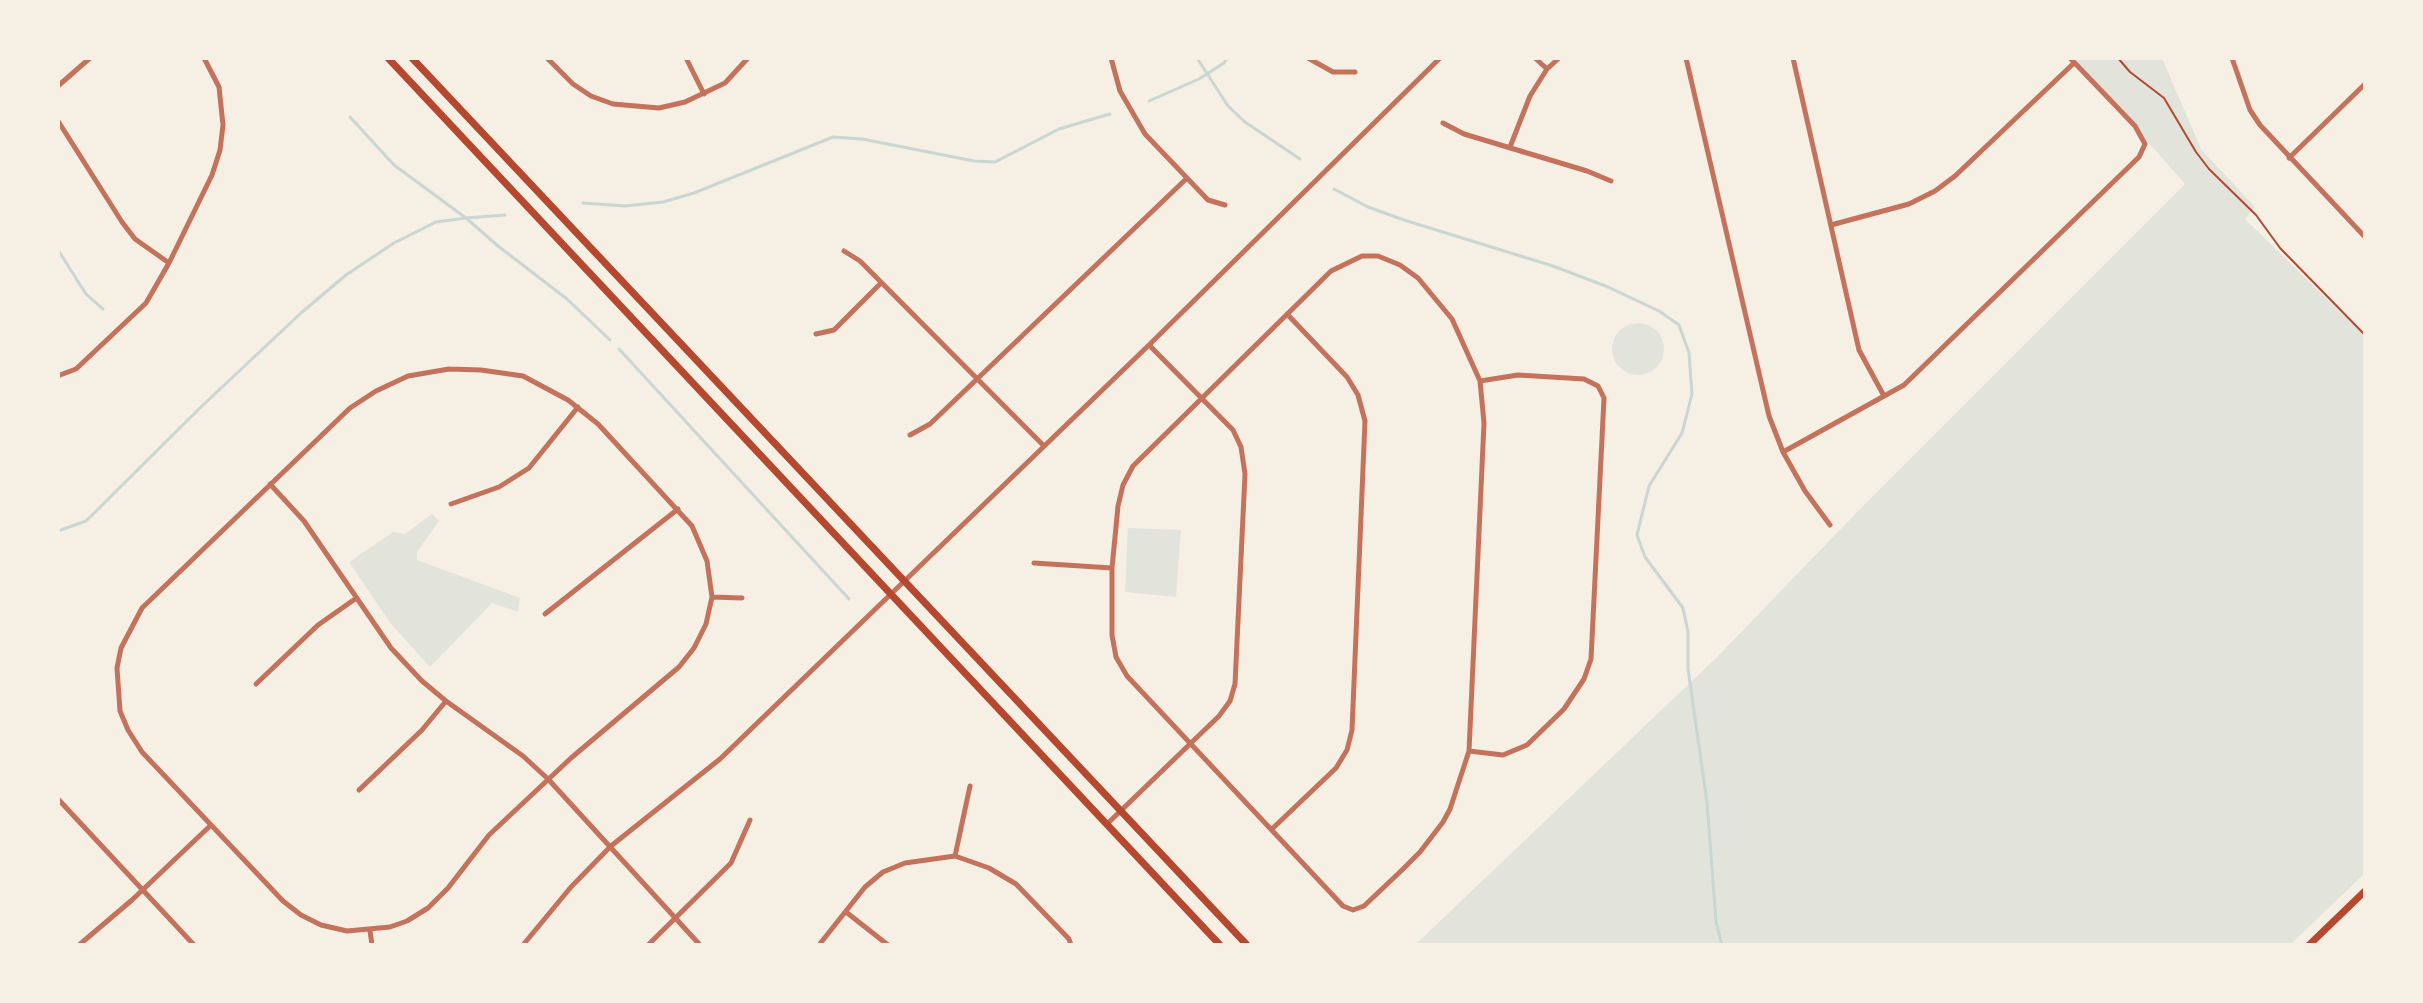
<!DOCTYPE html>
<style>
body{margin:0}
#map{position:relative;width:2423px;height:1003px;overflow:hidden;background:#f6efe4;font-family:"PT Sans",sans-serif}
canvas{display:block}
.frame{position:absolute;inset:0;border:60px solid #f6efe4;pointer-events:none}
</style>
<div id="map">
<canvas width="2423" height="1003"></canvas>
<div class="frame"></div>
</div>
<script>
const ctx = document.querySelector('canvas').getContext('2d');
ctx.lineJoin = 'round';
function fillPath(path, color) { ctx.fillStyle = color; ctx.fill(path, 'evenodd'); }
const poly = rows => new Path2D(rows.map(r => 'M' + r).join(''));
function stroke(path, color, width, dash) { ctx.strokeStyle = color; ctx.lineWidth = width; ctx.lineCap = dash ? 'butt' : 'round'; ctx.setLineDash(dash || []); ctx.stroke(path); }
fillPath(poly([
 [2074,58,2162,58,2201,149,2255,207,2245,219,2365,336,2365,873,2290,945,1415,945,1716,658,1862,507,2185,184],
 '1612 349a26 26 0 1 1 52 0a26 26 0 1 1-52 0Z',
 [432,514,439,521,417,552,417,560,520,598,518,612,492,603,430,667,391,624,349,562,393,532,405,534],
 [1128,528,1181,530,1176,597,1125,592]
]), '#e2e4dc');
stroke(poly([
 [1197,58,1228,106,1245,122,1300,159],
 [1149,101,1199,79,1224,63,1227,58],
 [350,117,394,165,466,218,505,215],
 [1334,189,1368,207,1404,220,1553,266,1608,287,1659,311,1679,325,1689,353,1692,394,1682,433,1649,486,1637,535,1645,557,1683,608,1688,632,1688,669,1707,802,1716,922,1722,945],
 [583,203,625,206,663,202,694,193,833,137,862,139,974,161,995,162,1059,129,1110,114],
 [58,250,86,294,103,309],
 [619,349,849,599],
 [58,531,86,521,202,406,301,313,346,275,394,243,436,222,466,218,498,246,567,299,610,340]
]), '#c9d6d2', 3);
stroke(poly([
 [2118,58,2130,72,2164,98,2196,152,2209,169,2256,215,2280,248,2365,335]
]), '#b5482f', 2);
stroke(poly([
 [547,58,573,84,591,96,613,104,659,108,685,102,725,83,748,58],
 [686,58,704,94],
 [1111,58,1120,91,1145,134,1208,200,1225,205],
 [1308,58,1333,72,1355,72],
 [1535,58,1547,69],
 [1686,58,1769,416,1783,452,1805,491,1830,525],
 [1793,58,1859,350,1884,396],
 [2232,58,2250,110,2260,125,2365,237],
 [58,86,90,58],
 [58,121,122,222,135,239,169,263],
 [1443,123,1464,134,1587,171,1611,181],
 [1510,147,1530,96,1547,69,1559,58],
 [2289,158,2365,84],
 [1831,225,1909,204,1935,191,1955,176,2074,63],
 [844,251,860,261,1044,446],
 [1362,256,1378,256,1400,265,1418,278,1452,319,1480,381,1484,423,1469,751,1450,809,1443,822,1420,852,1402,870,1364,906,1353,910,1343,906,1127,676,1116,657,1112,635,1112,568,1118,506,1123,485,1133,466,1331,271,1362,256],
 [816,334,834,330,881,283],
 [449,369,481,370,523,376,568,400,598,424,692,526,707,561,712,597,706,624,694,648,679,667,571,758,489,835,448,888,428,908,407,921,390,927,347,931,321,925,301,915,283,901,142,752,128,730,120,711,117,668,121,648,142,608,350,408,376,391,408,376,449,369],
 [58,374,60,375,76,369,146,303,169,263,212,175,220,150,223,125,219,87,204,58],
 [910,435,930,424,1186,179],
 [1783,452,1904,385,2139,157,2145,144,2135,126,2070,58],
 [270,484,304,521,391,648,422,681,446,701,523,756,548,779,700,945],
 [451,504,499,487,529,468,578,407],
 [1034,563,1112,568],
 [712,597,742,598],
 [545,614,678,509],
 [256,684,318,625,355,599],
 [1469,751,1503,755,1527,745,1564,709,1584,679,1591,659,1604,398,1598,386,1584,379,1518,375,1480,381],
 [359,790,422,730,446,701],
 [58,799,194,945],
 [1107,824,1219,716,1230,701,1235,684,1245,474,1241,447,1233,430,1149,345],
 [1272,829,1336,768,1347,750,1352,730,1365,421,1358,395,1347,377,1287,314],
 [955,856,970,786],
 [846,912,888,945],
 [370,931,372,945],
 [79,945,132,900,211,825],
 [523,945,571,887,611,846,720,759,1149,345,1440,58],
 [648,945,731,863,750,820],
 [819,945,865,887,883,872,905,863,955,856,989,868,1016,884,1069,939,1071,945]
]), '#c5725c', 5);
stroke(poly([
 [388,58,1220,945],
 [412,58,1247,945],
 [2309,945,2365,891]
]), '#b5482f', 7);
</script>
